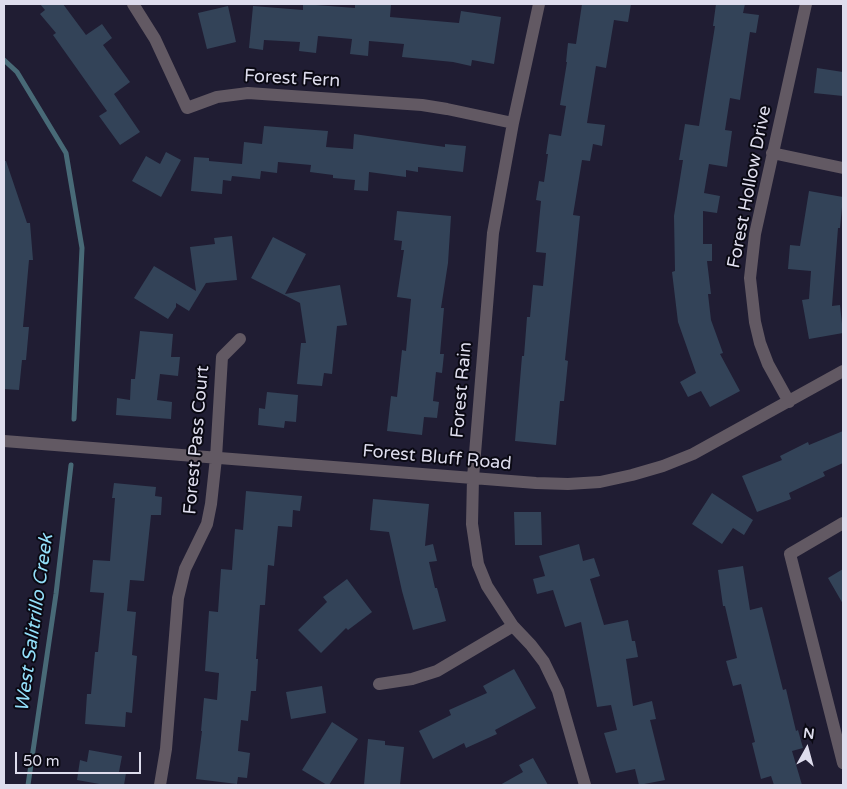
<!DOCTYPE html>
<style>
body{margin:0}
#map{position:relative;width:847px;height:789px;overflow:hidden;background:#201d33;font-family:"Varela Round",sans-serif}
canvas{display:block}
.frame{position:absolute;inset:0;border:5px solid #dedded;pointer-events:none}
.north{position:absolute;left:782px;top:724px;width:50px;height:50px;-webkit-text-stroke:4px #0a0913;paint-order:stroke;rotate:7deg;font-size:14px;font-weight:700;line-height:20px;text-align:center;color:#dedded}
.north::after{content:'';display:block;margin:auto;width:18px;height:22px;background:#dedded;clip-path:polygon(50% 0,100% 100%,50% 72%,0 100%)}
.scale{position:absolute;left:15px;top:752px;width:126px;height:22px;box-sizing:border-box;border:2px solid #dedded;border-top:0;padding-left:6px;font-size:15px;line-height:18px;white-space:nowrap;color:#dedded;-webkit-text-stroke:4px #0a0913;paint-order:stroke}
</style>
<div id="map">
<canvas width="847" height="789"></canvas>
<div class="frame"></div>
<div class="north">N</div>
<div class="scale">50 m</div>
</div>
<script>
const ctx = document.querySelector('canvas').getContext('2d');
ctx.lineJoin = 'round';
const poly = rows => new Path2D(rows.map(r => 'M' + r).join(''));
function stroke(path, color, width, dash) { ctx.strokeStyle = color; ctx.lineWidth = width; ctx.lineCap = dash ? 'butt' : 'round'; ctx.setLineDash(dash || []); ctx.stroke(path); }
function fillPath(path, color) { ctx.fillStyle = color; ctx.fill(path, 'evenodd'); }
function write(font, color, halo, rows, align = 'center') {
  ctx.font = font + ' "Varela Round",sans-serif'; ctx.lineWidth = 4; ctx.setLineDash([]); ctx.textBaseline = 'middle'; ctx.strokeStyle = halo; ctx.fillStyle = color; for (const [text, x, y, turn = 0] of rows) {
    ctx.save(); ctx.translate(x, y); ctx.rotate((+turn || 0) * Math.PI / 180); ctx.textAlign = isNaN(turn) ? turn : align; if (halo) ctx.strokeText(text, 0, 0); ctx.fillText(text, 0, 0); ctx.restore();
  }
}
stroke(poly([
 [4,60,17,72,66,153,82,248,74,419],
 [28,785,56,594,71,465]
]), '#486a77', 5);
fillPath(poly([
 [40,4,63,4,86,35,102,24,112,38,103,45,130,82,114,94,140,132,120,145,99,116,107,111,53,35,56,33,40,14,45,10],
 [303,4,355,8,355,4,391,5,390,17,459,23,461,11,501,17,494,64,472,60,471,66,453,62,402,57,404,44,369,41,368,56,350,54,352,39,318,36,316,53,299,51,300,42,264,40,263,50,249,48,253,6,303,10],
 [582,4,631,4,628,22,614,20,606,68,596,66,587,123,605,125,602,146,593,144,590,161,582,160,573,215,580,216,565,360,568,361,564,401,560,401,556,445,515,441,522,356,524,356,527,317,530,317,533,285,543,286,546,253,536,252,541,201,536,200,539,181,544,182,548,154,546,154,549,134,561,136,566,106,560,105,567,62,566,62,568,43,576,44],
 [716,4,745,4,743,13,759,15,756,33,750,32,740,100,730,98,725,130,732,131,727,167,709,164,704,193,720,196,717,213,703,211,703,244,712,244,712,261,707,261,711,294,708,294,711,320,723,353,720,354,740,391,710,407,701,391,688,397,680,382,696,373,678,322,672,272,675,271,674,216,683,160,679,160,685,124,699,126,715,26,713,26],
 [228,6,236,42,207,49,198,13],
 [817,68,843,72,843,96,814,93],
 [264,126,328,131,326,147,353,149,354,134,445,147,445,144,466,146,463,172,418,167,418,172,406,170,406,177,369,172,368,191,354,190,355,180,333,178,333,175,310,172,311,165,278,162,277,173,261,171,260,179,232,176,231,181,223,180,222,194,191,191,194,157,209,158,209,161,242,164,244,142,262,144],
 [166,152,181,160,161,197,132,181,146,156,160,164],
 [4,161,6,161,27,223,30,223,33,260,29,260,23,327,29,327,26,360,22,360,19,390,4,389],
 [809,191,843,197,840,228,838,228,832,306,840,305,843,333,809,339,802,300,809,299,811,271,788,269,790,245,800,246],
 [397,211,451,216,448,263,441,308,444,308,440,354,444,354,442,373,436,372,433,401,439,402,437,418,424,417,422,435,387,431,391,396,397,397,402,350,406,351,411,299,397,297,404,250,401,250,402,241,394,240],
 [232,236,237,280,206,283,189,311,176,303,176,307,168,319,134,298,154,266,196,291,190,247,215,244,214,238],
 [273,237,306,254,285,294,340,285,347,325,337,326,332,374,324,373,322,386,297,384,301,343,306,343,300,303,251,278],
 [140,331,173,334,171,357,180,357,178,376,160,374,157,400,172,402,171,419,116,415,117,398,130,400,131,379,135,379],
 [267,392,298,395,296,422,285,421,284,428,258,425,259,408,265,409],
 [843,431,843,463,823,472,825,476,789,493,791,499,757,512,742,476,782,460,780,456,808,442,809,445],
 [114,483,156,487,155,496,162,497,161,515,151,515,144,581,130,580,127,611,136,612,132,655,137,656,132,713,126,712,125,727,85,724,87,694,91,694,95,652,98,652,104,593,90,592,93,560,110,561,115,498,112,498],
 [246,491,302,496,300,511,293,510,292,527,278,526,274,566,268,565,265,605,260,605,256,659,258,659,256,691,251,691,248,721,241,720,238,751,250,753,247,778,238,777,237,784,196,779,202,731,201,731,204,698,217,700,219,673,205,671,209,611,218,612,221,569,232,570,235,529,243,530],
 [712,493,753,520,744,535,733,528,722,544,692,524],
 [373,499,429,504,425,546,433,544,437,561,429,562,435,588,437,588,446,621,413,630,402,591,389,532,370,530],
 [514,512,541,512,542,545,515,545],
 [579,544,583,561,594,558,600,576,590,579,604,625,628,620,632,641,635,641,638,657,626,659,633,706,652,701,656,719,650,720,665,780,639,785,635,769,616,773,604,733,617,730,611,705,597,707,581,622,565,627,553,590,537,594,533,579,545,576,539,556],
 [743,566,750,610,762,607,783,690,786,689,796,731,798,730,803,748,792,751,802,785,774,785,771,776,761,779,752,743,755,742,741,684,733,686,726,661,737,658,725,606,723,606,718,570],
 [843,569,843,604,828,578],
 [347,579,372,612,348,630,346,628,321,653,298,630,327,602,323,597],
 [514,669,536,708,495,730,497,734,466,748,464,743,433,759,419,731,451,715,449,710,487,693,483,686],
 [322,686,326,713,291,719,286,692],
 [332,722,358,739,329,785,327,785,302,770],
 [368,739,385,741,385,745,404,747,400,785,364,785],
 [89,750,122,756,119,772,126,773,124,785,105,785,77,780,80,760,87,762],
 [533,758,548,785,500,785,523,772,519,765]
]), '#334358');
stroke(poly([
 [133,4,155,39,187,108,217,97,248,93,422,105,447,109,513,123],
 [539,4,513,123,493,233,473,478,472,524,478,564,487,586,513,626,531,645,544,662,558,691,585,785],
 [772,153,843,168],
 [789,402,768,364,760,343,755,322,750,278,755,234,806,4],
 [4,441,536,483,568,484,600,482,632,475,663,466,693,454,843,371],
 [843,523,790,554,843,763],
 [379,684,412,679,437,671,513,626],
 [160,785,166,749,178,598,185,569,207,524,211,504,216,458,222,357,240,339]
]), '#625963', 12);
write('18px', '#dedded', '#0a0913', [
 ["Forest Fern",292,79,3],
 ["Forest Hollow Drive",750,187,-79],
 ["Forest Rain",462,390,-85],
 ["Forest Pass Court",197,440,-85],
 ["Forest Bluff Road",437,458,5]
]);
write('italic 19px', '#93dff9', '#0a0913', [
 ["West Salitrillo Creek",35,623,-82]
]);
</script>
